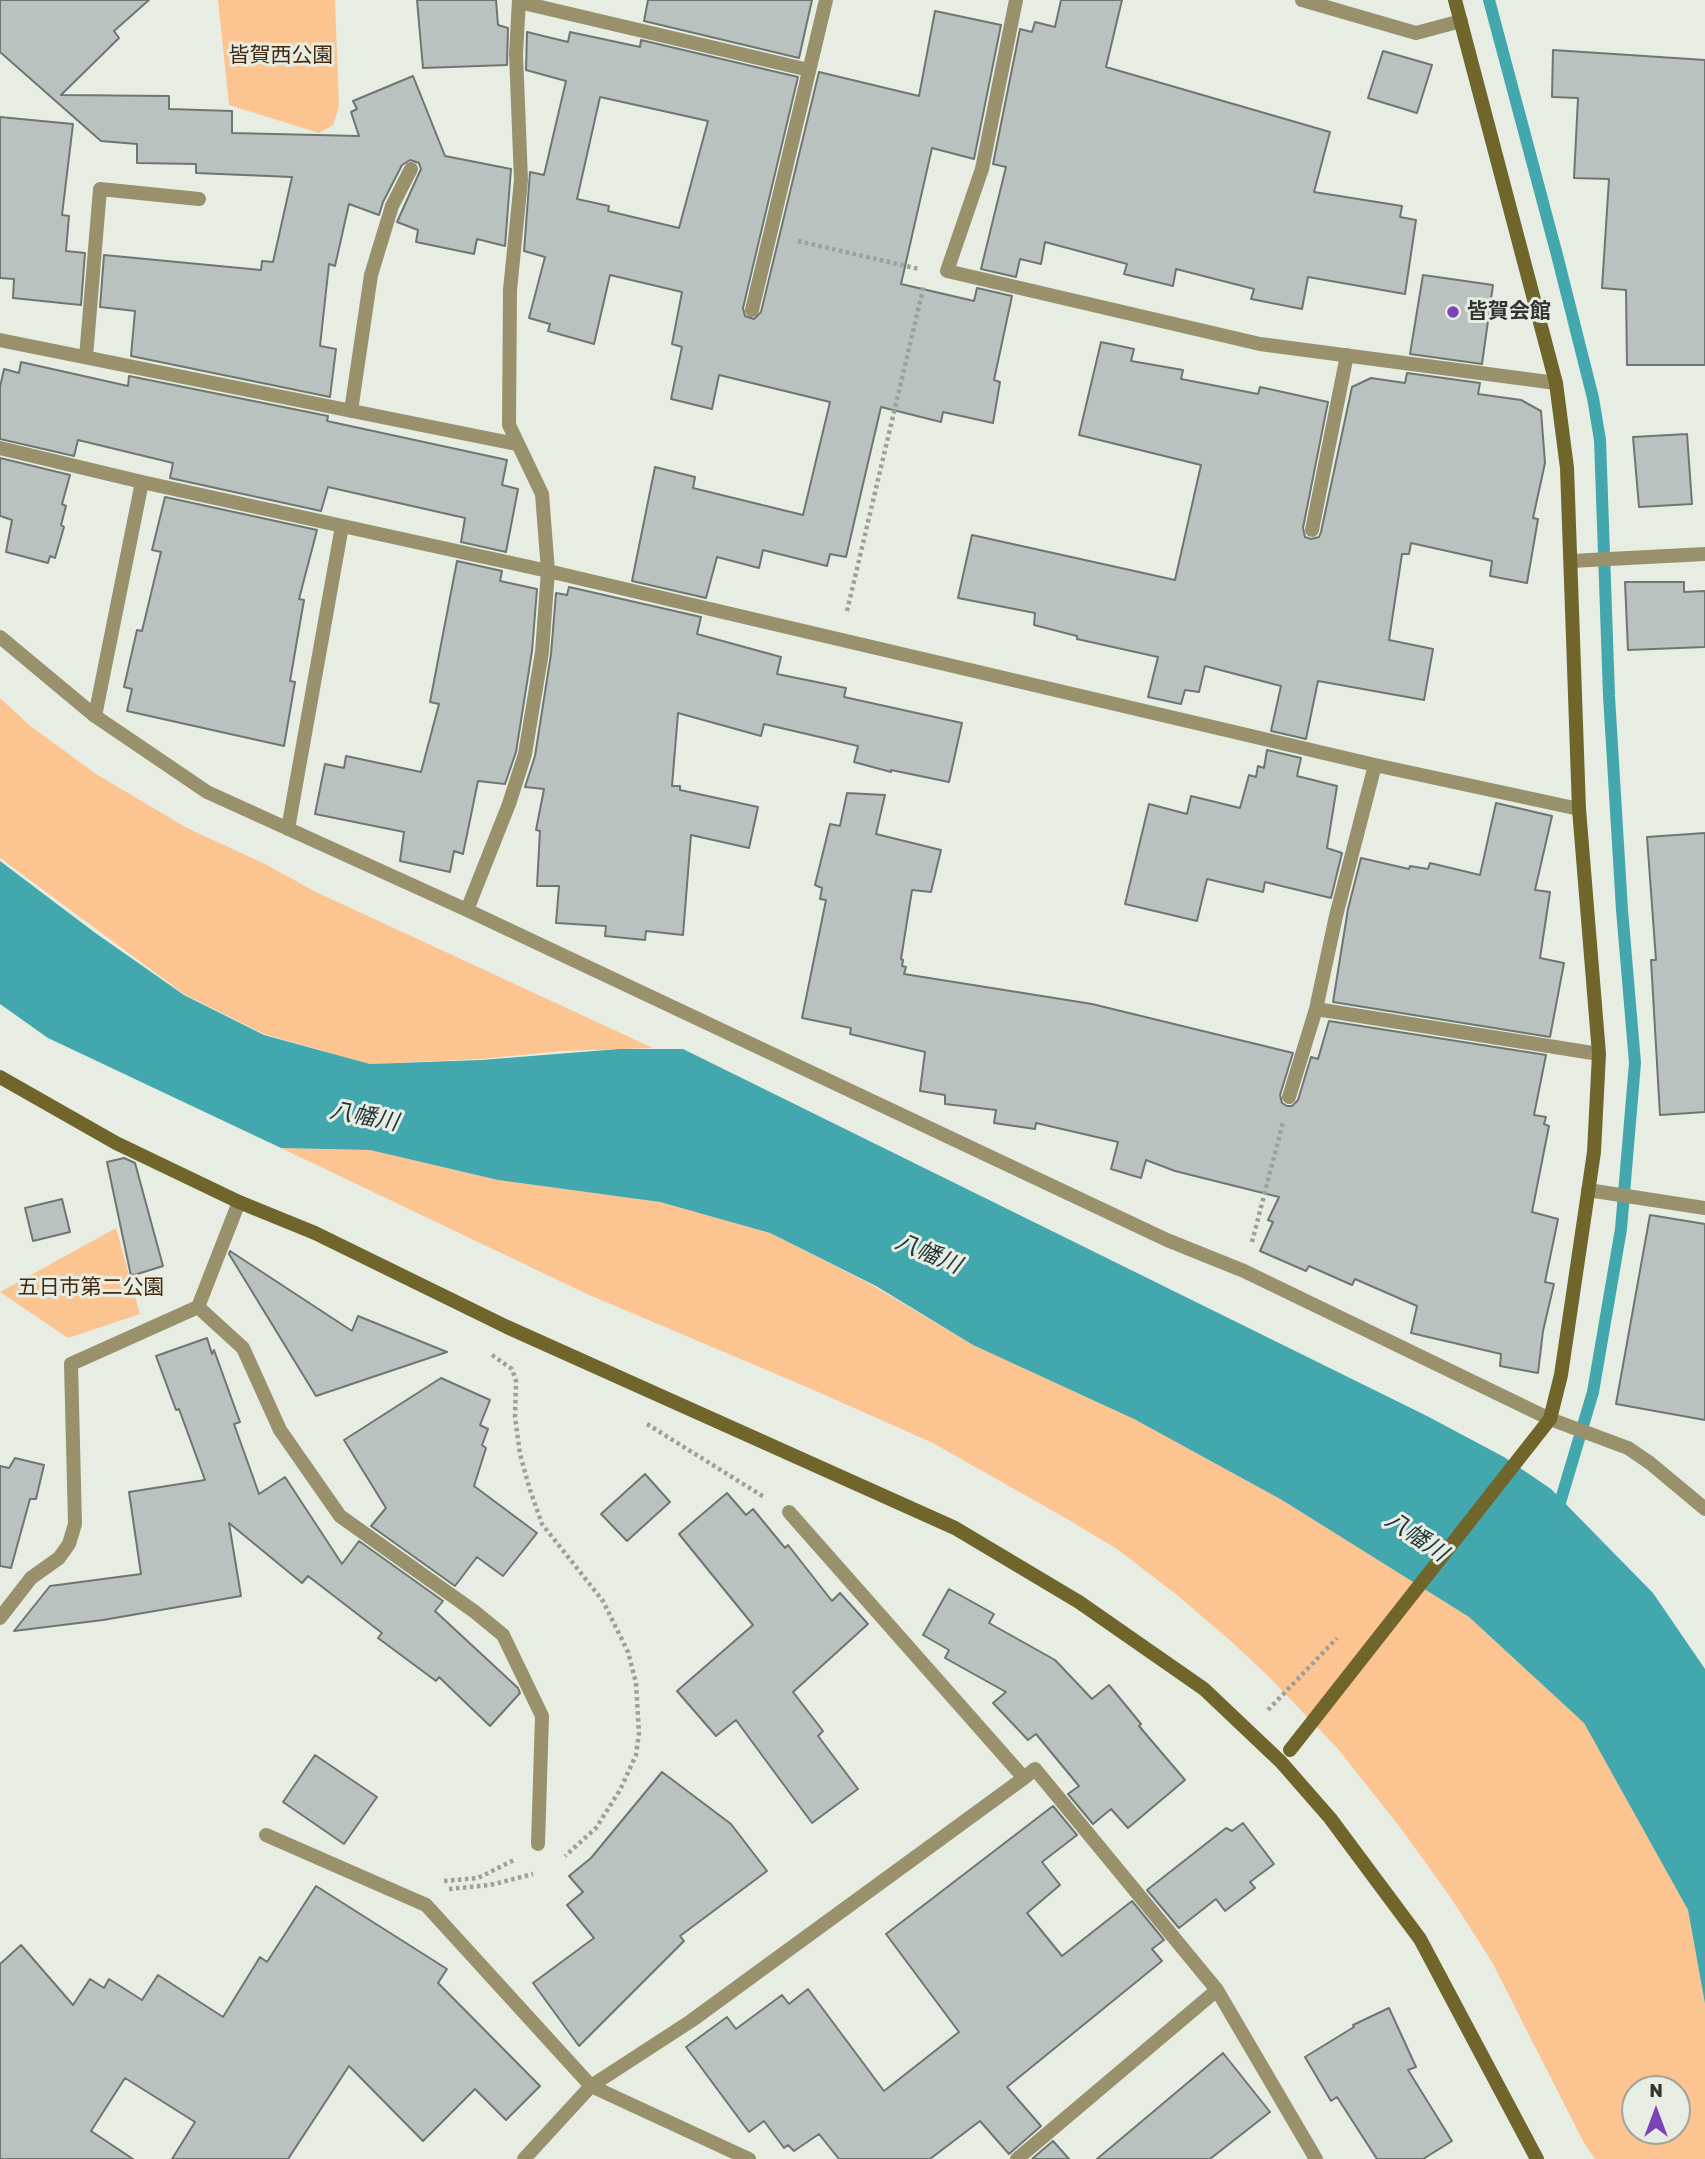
<!DOCTYPE html>
<meta charset="utf-8">
<style>
body{margin:0}
#map{position:relative;width:1705px;height:2159px;overflow:hidden;background:#e8ede4;font-family:Rubik,sans-serif}
canvas{display:block}
.north{position:absolute;left:1621px;top:2075px;width:70px;height:70px;box-sizing:border-box;background:#e8ede4;border:2px solid #9fa39c;border-radius:50%;rotate:0deg;font-size:19px;font-weight:700;line-height:28px;text-align:center;color:#323430}
.north::after{content:'';display:block;margin:auto;width:24px;height:32px;background:#7d42b8;clip-path:polygon(50% 0,100% 100%,50% 72%,0 100%)}
</style>
<div id="map">
<canvas width="1705" height="2159"></canvas>
<div class="north">N</div>
</div>
<script>
const ctx = document.querySelector('canvas').getContext('2d');
ctx.lineJoin = 'round';
function fillPath(path, color) { ctx.fillStyle = color; ctx.fill(path, 'evenodd'); }
const poly = rows => new Path2D(rows.map(r => 'M' + r).join(''));
function stroke(path, color, width, dash) { ctx.strokeStyle = color; ctx.lineWidth = width; ctx.lineCap = dash ? 'butt' : 'round'; ctx.setLineDash(dash || []); ctx.stroke(path); }
function write(font, color, halo, rows, align = 'center') {
  ctx.font = font + ' Rubik,"Noto Sans JP",sans-serif'; ctx.lineWidth = 6; ctx.setLineDash([]); ctx.textBaseline = 'middle'; ctx.strokeStyle = halo; ctx.fillStyle = color; for (const [text, x, y, turn = 0] of rows) {
    ctx.save(); ctx.translate(x, y); ctx.rotate((+turn || 0) * Math.PI / 180); ctx.textAlign = isNaN(turn) ? turn : align; if (halo) ctx.strokeText(text, 0, 0); ctx.fillText(text, 0, 0); ctx.restore();
  }
}
fillPath(poly([
 [218,0,335,0,339,106,333,125,319,133,229,105],
 [0,698,29,725,96,774,187,828,263,863,316,892,653,1048,562,1051,481,1059,370,1064,264,1034,184,994,0,858],
 [281,1148,370,1150,498,1180,660,1202,770,1233,872,1285,973,1345,1134,1419,1282,1500,1469,1617,1584,1723,1688,1910,1705,2004,1705,2159,1595,2159,1584,2143,1492,1962,1451,1898,1399,1826,1338,1749,1270,1678,1233,1643,1177,1595,1117,1549,1067,1519,933,1443,809,1388,587,1294],
 [1635,2089,1677,2089,1677,2131,1635,2131],
 [116,1228,140,1314,68,1338,0,1292]
]), '#fbc491');
fillPath(poly([
 [0,861,94,932,184,995,264,1035,370,1064,481,1060,619,1049,683,1049,1427,1416,1504,1457,1551,1489,1653,1593,1705,1669,1705,2004,1688,1910,1584,1723,1469,1617,1282,1500,1134,1419,973,1345,876,1286,770,1233,660,1202,498,1180,370,1150,281,1148,48,1038,0,1004]
]), '#43a7ae');
stroke(poly([
 [1489,0,1557,255,1593,398,1600,440,1609,696,1622,910,1635,1063,1621,1229,1593,1392,1556,1516]
]), '#43a7ae', 12);
const building = poly([
 [0,0,149,0,114,31,119,38,61,95,169,96,169,109,232,111,232,133,359,136,351,112,357,109,353,101,413,76,445,156,511,169,505,246,477,239,474,254,416,242,418,230,397,222,421,169,419,163,410,160,402,165,383,202,379,215,349,204,335,266,329,264,320,346,336,349,330,397,131,356,135,311,100,307,104,255,261,270,262,261,273,262,292,177,196,173,196,164,137,163,137,144,101,141,0,52,0,0],
 [417,0,496,0,498,25,508,28,507,65,423,68,417,0],
 [648,0,812,0,799,58,644,21,648,0],
 [1061,0,1122,0,1106,67,1330,132,1314,192,1402,206,1400,217,1416,220,1405,294,1308,277,1302,309,1251,299,1254,289,1176,269,1173,286,1124,274,1127,264,1045,242,1041,264,1020,259,1016,277,981,269,1006,167,993,164,1020,29,1032,32,1035,22,1055,27,1061,0],
 [935,11,1001,25,974,159,932,148,901,284,974,301,977,288,1012,296,994,380,1000,382,993,423,943,412,941,422,881,407,846,557,830,554,827,566,763,550,759,568,717,557,706,598,632,581,655,467,695,477,693,488,803,515,830,402,719,375,712,409,671,399,682,347,672,344,682,292,610,275,594,344,548,331,550,324,529,318,545,257,524,251,530,172,544,175,566,81,526,70,527,32,568,42,570,32,640,47,641,40,798,77,743,308,745,316,754,319,761,312,819,72,919,96,935,11],
 [600,97,708,121,679,228,608,211,609,206,577,199,600,97],
 [1553,50,1705,60,1705,365,1627,365,1626,290,1602,288,1609,179,1574,178,1578,98,1552,97,1553,50],
 [1383,51,1432,65,1417,113,1368,98,1383,51],
 [0,117,73,124,62,215,69,216,66,251,85,253,81,305,13,298,14,279,0,278,0,117],
 [1423,275,1493,285,1482,364,1410,354,1423,275],
 [1101,342,1134,349,1131,361,1183,370,1181,379,1258,394,1260,387,1328,402,1303,528,1305,537,1311,539,1319,537,1321,532,1352,387,1371,378,1405,383,1407,373,1480,383,1478,394,1521,400,1541,411,1545,463,1533,518,1538,519,1527,583,1490,576,1492,561,1411,543,1409,554,1402,554,1389,640,1433,649,1424,700,1318,681,1306,739,1271,731,1281,686,1205,666,1199,692,1185,690,1181,704,1148,697,1158,657,1077,639,1077,636,1034,625,1035,613,958,598,972,535,1175,580,1201,465,1079,435,1101,342],
 [21,362,128,386,129,376,328,416,327,421,507,460,502,485,518,489,506,552,461,542,465,518,328,487,321,511,170,478,173,463,78,440,74,456,0,439,0,387,4,369,19,373,21,362],
 [1687,434,1692,504,1639,507,1633,437,1687,434],
 [0,458,70,475,62,504,66,506,61,525,64,527,55,558,50,556,48,563,6,552,12,520,0,516,0,458],
 [165,497,317,530,299,599,304,600,290,681,295,682,284,746,127,711,132,689,124,687,137,630,142,631,161,552,152,550,165,497],
 [457,561,502,571,500,581,537,589,532,651,516,752,505,784,478,781,463,854,454,851,450,872,400,861,404,832,315,814,325,764,344,768,346,756,421,772,439,704,430,702,457,561],
 [1625,582,1684,582,1684,592,1705,591,1705,647,1628,650,1625,582],
 [569,587,701,617,697,634,781,657,777,674,846,688,844,697,962,723,949,782,891,770,891,772,854,762,858,746,764,724,761,736,678,713,672,786,680,786,680,790,758,807,749,848,691,835,683,935,646,931,645,940,605,936,606,926,556,923,559,886,537,886,540,831,536,830,544,789,525,787,535,756,551,654,556,593,567,595,569,587],
 [1267,750,1301,758,1297,776,1337,786,1327,848,1342,853,1331,898,1265,882,1263,892,1207,879,1197,921,1125,904,1149,804,1187,814,1191,796,1240,808,1249,775,1256,777,1258,766,1264,768,1267,750],
 [847,793,885,795,876,834,941,850,931,892,912,890,901,959,903,960,902,966,906,967,904,974,1092,1004,1293,1053,1280,1095,1282,1103,1287,1106,1292,1106,1298,1100,1311,1057,1318,1059,1329,1021,1546,1055,1534,1115,1546,1117,1544,1124,1549,1126,1532,1212,1558,1219,1545,1282,1554,1284,1543,1331,1538,1373,1500,1366,1501,1354,1411,1333,1417,1306,1355,1279,1352,1285,1309,1266,1306,1271,1260,1251,1273,1222,1268,1220,1279,1197,1175,1171,1146,1160,1141,1178,1111,1169,1118,1142,1036,1123,1035,1129,994,1123,996,1110,945,1104,945,1095,920,1091,925,1052,850,1034,851,1028,802,1018,826,900,820,899,822,888,815,885,830,824,840,826,847,793],
 [1496,803,1552,816,1535,890,1550,892,1540,958,1564,963,1550,1037,1333,1002,1348,909,1361,858,1409,869,1410,866,1428,869,1430,863,1480,875,1496,803],
 [1705,833,1705,1112,1660,1115,1651,960,1656,960,1647,837,1705,833],
 [124,1158,135,1163,163,1266,131,1276,107,1162,124,1158],
 [62,1199,70,1232,33,1241,25,1208,62,1199],
 [1650,1215,1705,1224,1705,1420,1616,1404,1650,1215],
 [230,1251,352,1331,358,1316,447,1352,316,1396,229,1254,230,1251],
 [207,1338,212,1354,214,1350,240,1422,234,1424,259,1494,285,1477,342,1564,359,1541,443,1601,435,1611,518,1688,520,1693,490,1726,439,1677,436,1681,378,1638,382,1633,308,1576,302,1583,229,1523,241,1596,103,1620,14,1631,50,1586,141,1574,129,1492,205,1480,179,1409,176,1410,156,1356,207,1338],
 [441,1378,490,1400,480,1425,488,1429,482,1445,486,1448,474,1486,537,1533,503,1576,477,1557,455,1586,371,1526,386,1508,344,1440,441,1378],
 [15,1458,44,1465,36,1499,30,1499,11,1568,0,1566,0,1466,9,1468,15,1458],
 [645,1474,670,1502,627,1541,601,1514,645,1474],
 [727,1493,746,1515,753,1509,785,1548,788,1545,832,1601,840,1593,868,1624,793,1692,823,1731,818,1736,858,1789,812,1823,736,1720,716,1736,677,1691,753,1625,679,1534,727,1493],
 [949,1589,994,1614,989,1623,1055,1660,1092,1699,1109,1685,1141,1724,1139,1726,1185,1780,1128,1828,1111,1809,1093,1824,1068,1794,1079,1786,1036,1734,1028,1740,993,1703,1006,1692,945,1658,949,1650,923,1635,949,1589],
 [315,1755,377,1797,344,1844,283,1802,315,1755],
 [662,1772,731,1824,767,1871,680,1936,684,1941,579,2046,533,1983,594,1938,567,1905,583,1892,569,1876,591,1858,662,1772],
 [1053,1806,1077,1835,1042,1862,1060,1885,1027,1913,1062,1956,1132,1901,1164,1940,1152,1949,1162,1961,1007,2087,1041,2126,1009,2154,980,2121,930,2159,839,2159,819,2134,794,2151,788,2145,784,2148,764,2121,749,2132,686,2047,727,2017,736,2029,782,1995,789,2004,808,1989,884,2091,959,2032,886,1934,1053,1806],
 [1243,1823,1274,1864,1250,1882,1255,1888,1225,1911,1216,1899,1179,1928,1147,1890,1226,1828,1232,1831,1243,1823],
 [316,1886,447,1969,438,1983,540,2086,506,2120,475,2089,423,2141,349,2066,288,2159,172,2159,195,2122,125,2078,91,2131,133,2159,0,2159,0,1964,21,1945,73,2005,90,1979,104,1988,109,1979,142,2000,158,1975,223,2017,260,1957,267,1962,316,1886],
 [1389,2008,1416,2067,1408,2070,1452,2141,1423,2159,1377,2159,1337,2097,1331,2101,1305,2057,1354,2027,1353,2025,1389,2008],
 [1223,2053,1270,2112,1210,2159,1097,2159,1223,2053],
 [1053,2141,1069,2159,1032,2159,1053,2141]
]);
fillPath(building, '#b9c2be');
stroke(building, '#6d7672', 2);
stroke(poly([
 [798,241,919,269],
 [847,611,924,285],
 [1252,1242,1283,1122],
 [492,1355,512,1369,516,1381,515,1417,520,1454,530,1490,542,1524,603,1601,628,1652,636,1683,639,1733,636,1755,620,1790,596,1828,565,1856],
 [647,1424,764,1497],
 [1268,1710,1337,1638],
 [444,1881,478,1878,514,1860],
 [449,1889,490,1885,533,1874]
]), '#9ca099', 4.5, [3.5, 3.5]);
stroke(poly([
 [1016,0,982,169,947,271,1260,344,1556,383],
 [1302,0,1416,33,1461,21],
 [519,2,809,70],
 [752,310,826,0],
 [0,340,516,444],
 [86,357,100,189,199,199],
 [351,411,371,275,392,206,411,169],
 [0,448,142,482,548,571,1375,765,1579,809],
 [1312,530,1347,355],
 [1571,561,1705,554],
 [0,637,95,716,207,792,467,910,1167,1240,1244,1271,1550,1419,1628,1448,1650,1463,1705,1509],
 [95,716,142,482],
 [288,829,342,526],
 [467,910,509,804,525,754,542,652,548,571,542,494,509,425,510,290,521,180,516,54,519,0],
 [1316,1009,1599,1054],
 [1289,1097,1316,1009,1336,916,1375,765],
 [1588,1190,1705,1208],
 [198,1307,243,1348,280,1430,340,1516,475,1612,503,1635,542,1716,538,1844],
 [789,1512,1024,1778,1035,1769,1217,1990,1316,2159],
 [0,1618,31,1578,59,1558,69,1544,75,1524,71,1364,198,1307,239,1202],
 [266,1835,426,1905,591,2086,749,2159],
 [524,2159,591,2086,691,2021,1024,1778],
 [1017,2159,1217,1990]
]), '#98916c', 14);
stroke(poly([
 [0,1077,116,1143,239,1202,315,1233,507,1327,955,1528,1079,1602,1204,1689,1281,1762,1330,1818,1420,1939,1537,2159],
 [1290,1750,1550,1419,1561,1375,1594,1152,1599,1054,1579,809,1567,468,1556,383,1455,0]
]), '#70652b', 14);
for (const [x, y, r, color] of [
 [1453,312,7,"#7d42b8"]
]) { const dot = new Path2D(); dot.arc(x, y, r, 0, 2 * Math.PI); ctx.fillStyle = color; ctx.fill(dot); stroke(dot, '#e8ede4', 2.5); }
write('21px', '#44290c', '#e8ede4', [
 ["皆賀西公園",281,56],
 ["五日市第二公園",91,1288]
]);
write('bold 21px', '#323430', '#e8ede4', [
 ["皆賀会館",1467,312]
], 'left');
write('italic 23px', '#1f3638', '#e8ede4', [
 ["八幡川",364,1117,11],
 ["八幡川",928,1254,23],
 ["八幡川",1416,1537,34]
]);
</script>
